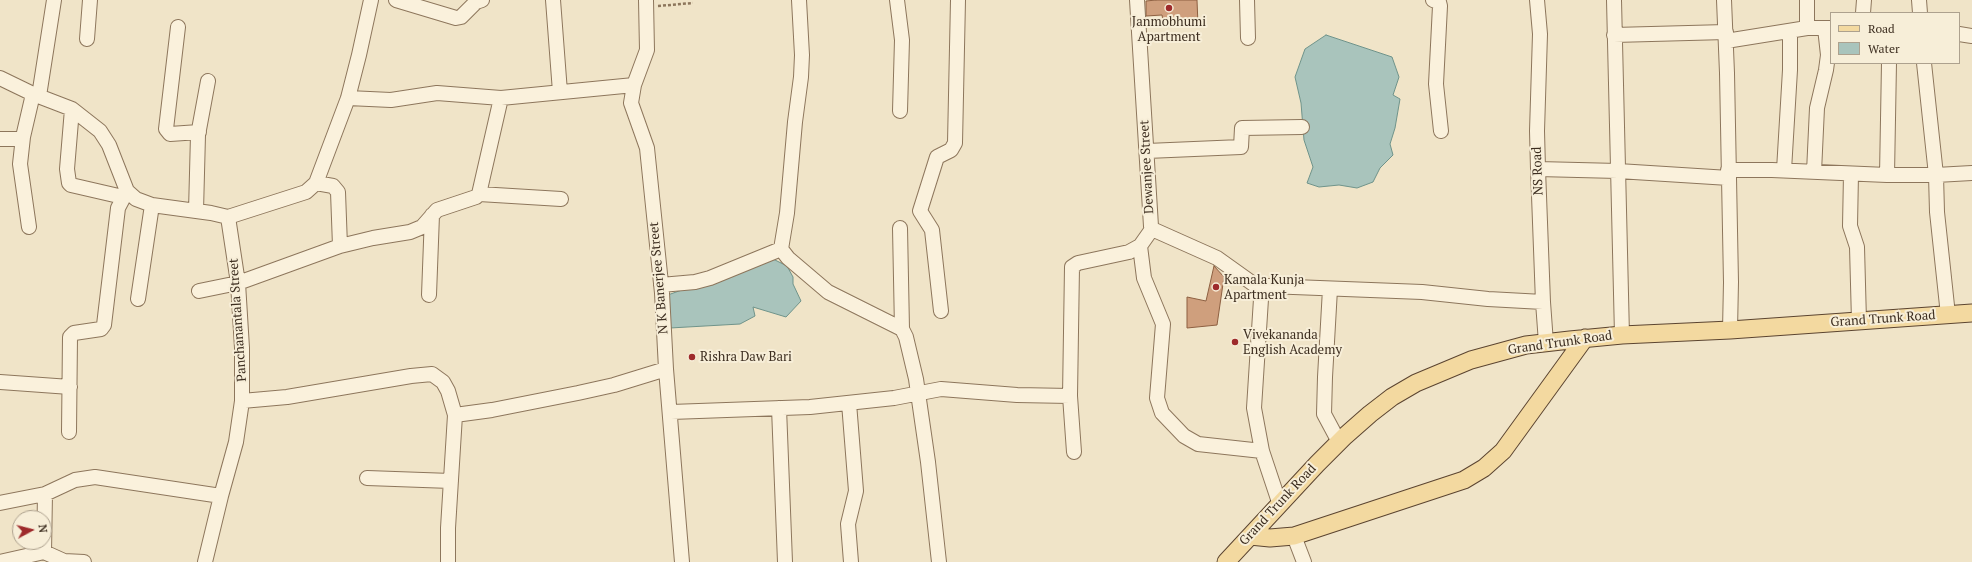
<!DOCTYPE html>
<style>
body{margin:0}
#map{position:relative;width:1972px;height:562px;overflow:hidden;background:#f0e4c8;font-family:"PT Serif",serif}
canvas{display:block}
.legend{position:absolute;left:1830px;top:12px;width:130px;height:52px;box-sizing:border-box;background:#f7eed8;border:1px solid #ada18e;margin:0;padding:5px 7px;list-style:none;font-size:12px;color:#3d2e20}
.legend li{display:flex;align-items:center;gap:8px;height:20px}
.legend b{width:20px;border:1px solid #ada18e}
.north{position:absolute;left:12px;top:510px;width:40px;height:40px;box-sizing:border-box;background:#f7eed8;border:1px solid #ada18e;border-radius:50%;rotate:83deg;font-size:11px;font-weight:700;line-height:16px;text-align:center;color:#3d2e20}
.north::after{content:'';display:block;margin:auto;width:14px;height:18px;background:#9e2a2b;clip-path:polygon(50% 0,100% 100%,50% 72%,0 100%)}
</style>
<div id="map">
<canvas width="1972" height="562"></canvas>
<ul class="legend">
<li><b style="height:5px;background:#f3d9a0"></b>Road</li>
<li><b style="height:11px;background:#a9c4bc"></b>Water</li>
</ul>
<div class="north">N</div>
</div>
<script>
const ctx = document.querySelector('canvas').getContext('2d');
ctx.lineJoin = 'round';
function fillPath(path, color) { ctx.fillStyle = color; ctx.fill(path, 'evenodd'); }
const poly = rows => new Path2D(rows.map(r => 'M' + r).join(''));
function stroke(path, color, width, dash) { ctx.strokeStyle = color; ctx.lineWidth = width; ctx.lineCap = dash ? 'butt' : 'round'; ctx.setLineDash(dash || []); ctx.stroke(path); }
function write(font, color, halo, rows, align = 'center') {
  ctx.font = font + ' "PT Serif",serif'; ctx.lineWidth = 4; ctx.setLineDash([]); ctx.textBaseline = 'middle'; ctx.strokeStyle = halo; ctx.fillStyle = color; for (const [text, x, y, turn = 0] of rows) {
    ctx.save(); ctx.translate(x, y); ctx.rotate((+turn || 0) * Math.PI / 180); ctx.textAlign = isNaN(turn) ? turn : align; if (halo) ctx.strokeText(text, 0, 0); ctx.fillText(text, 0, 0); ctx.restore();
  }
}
const water = poly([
 [1326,35,1392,57,1399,77,1393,95,1400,99,1395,128,1390,144,1393,155,1380,168,1373,182,1357,188,1339,185,1319,187,1307,183,1313,167,1304,140,1301,103,1295,77,1305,49,1326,35],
 [771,258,787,266,793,277,793,284,801,301,786,317,753,307,755,316,740,324,670,328,665,296,771,258]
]);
fillPath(water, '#a9c4bc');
stroke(water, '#6f938a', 1);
const building = poly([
 [1156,0,1197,0,1198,25,1164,26,1162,15,1146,16,1146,1,1156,0],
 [1214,266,1224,277,1217,325,1187,328,1187,297,1206,301,1214,266]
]);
fillPath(building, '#cf9f7d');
stroke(building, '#8d5f41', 1);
const minor = poly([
 [396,0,456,18,461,17,476,2,482,0],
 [553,0,560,92],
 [646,0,647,50,634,85,631,103,647,148,662,293,666,369,682,562],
 [897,0,902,40,900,111],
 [1137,0,1151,226,1152,229,1217,258,1259,288,1261,299,1254,408,1262,451,1280,505],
 [1247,0,1248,38],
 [1433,0,1439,2,1440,6,1436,84,1441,131],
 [1537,0,1540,34,1537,131,1538,169,1543,302,1546,343],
 [1614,0,1622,335],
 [1724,0,1727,73,1731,282,1730,330],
 [1919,0,1920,13],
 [1863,13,1864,0],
 [178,27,166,129,170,134,199,132],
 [1807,28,1807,0],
 [1959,34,1972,36],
 [1614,35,1726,32],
 [87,39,90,0],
 [1726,41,1807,28,1831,28],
 [1924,63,1936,175,1937,212,1948,315],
 [0,78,33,94,72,109,100,131,109,145,127,191,136,199,152,205,211,213,228,217,238,283,242,348,242,401,236,442,221,496,205,562],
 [39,96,54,0],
 [348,98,391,100,437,93,501,98,634,85],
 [72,109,67,169,69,183,71,185,123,197],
 [23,137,20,164,29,227],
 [0,139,20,139,23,137,33,94],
 [1147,151,1241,147,1242,128,1302,127],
 [1538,169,1618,171,1729,178],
 [1728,170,1772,170,1887,175,1936,175,1972,173],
 [1784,170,1790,70,1790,31],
 [1814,172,1817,108,1826,70,1828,55,1825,28],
 [1851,174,1850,226,1857,247,1859,321],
 [1887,175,1889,63],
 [316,183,333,186,338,192,340,246],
 [479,194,561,199],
 [196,211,198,135,208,81],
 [228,217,306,192,316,183,348,98,359,55,371,0],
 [900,228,902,329],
 [1140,246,1144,278,1163,324,1157,398,1162,413,1184,436,1198,444,1262,451],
 [781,249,787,213,795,122,801,77,802,55,799,0],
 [661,285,695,282,710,278,781,249,788,258,828,292,902,329,906,337,916,379,928,462,939,562],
 [1259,288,1268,286,1422,292,1488,299,1543,302],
 [1330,289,1325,377,1324,414,1339,442],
 [199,291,238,283,340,246,373,238,410,232,422,227,437,210,476,197,479,194,501,98],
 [429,295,432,215],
 [138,299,152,205],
 [941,311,932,230,920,211,937,157,951,150,955,143,958,0],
 [0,382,70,387],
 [242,401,287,397,411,376,432,374,443,382,448,391,455,415],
 [849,403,856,491,848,524,851,562],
 [779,408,785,562],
 [671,412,810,407,894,398,941,389,1017,395,1070,396],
 [69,432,70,337,74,333,101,329,104,325,118,208,127,191],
 [1074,452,1070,396,1072,267,1078,263,1129,252,1140,246,1152,229],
 [367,478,451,481],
 [0,503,45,494],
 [1294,536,1304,562],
 [44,552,64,561,84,562],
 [0,562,44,552,45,494,75,480,95,477,221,496],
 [448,562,448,528,455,415,492,410,578,393,614,385,666,369]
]);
const major = poly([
 [1250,536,1270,538,1294,536,1464,480,1484,468,1503,451,1585,338],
 [1226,562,1317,464,1345,436,1370,414,1392,397,1416,383,1471,360,1526,345,1570,340,1622,335,1730,330,1972,313]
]);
stroke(minor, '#8d765c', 16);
stroke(major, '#5b4430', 19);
stroke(poly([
 [658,6,693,3]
]), '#8d765c', 2.5, [3, 2]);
stroke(minor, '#faf1dc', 14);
stroke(major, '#f3d9a0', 17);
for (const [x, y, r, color] of [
 [1169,8,4,"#9e2a2b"],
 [1216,287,4,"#9e2a2b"],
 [1235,342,4,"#9e2a2b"],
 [692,357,4,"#9e2a2b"]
]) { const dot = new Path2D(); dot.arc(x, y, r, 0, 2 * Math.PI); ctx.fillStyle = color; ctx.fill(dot); stroke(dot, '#f7eed8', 1.5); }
write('13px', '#3d2e20', '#f7eed8', [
 ["Janmobhumi",1169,22,"center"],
 ["Apartment",1169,37,"center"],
 ["Kamala Kunja",1224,280],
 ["Apartment",1224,295],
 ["Vivekananda",1243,335],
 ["English Academy",1243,350],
 ["Rishra Daw Bari",700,357]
], 'left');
write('13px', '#3d2e20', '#f7eed8', [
 ["Dewanjee Street",1147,167,-93],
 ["NS Road",1538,171,-92],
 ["N K Banerjee Street",659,278,-95],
 ["Grand Trunk Road",1883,319,-4],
 ["Panchanantala Street",238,320,-94],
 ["Grand Trunk Road",1560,343,-8],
 ["Grand Trunk Road",1278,505,-47]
]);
</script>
